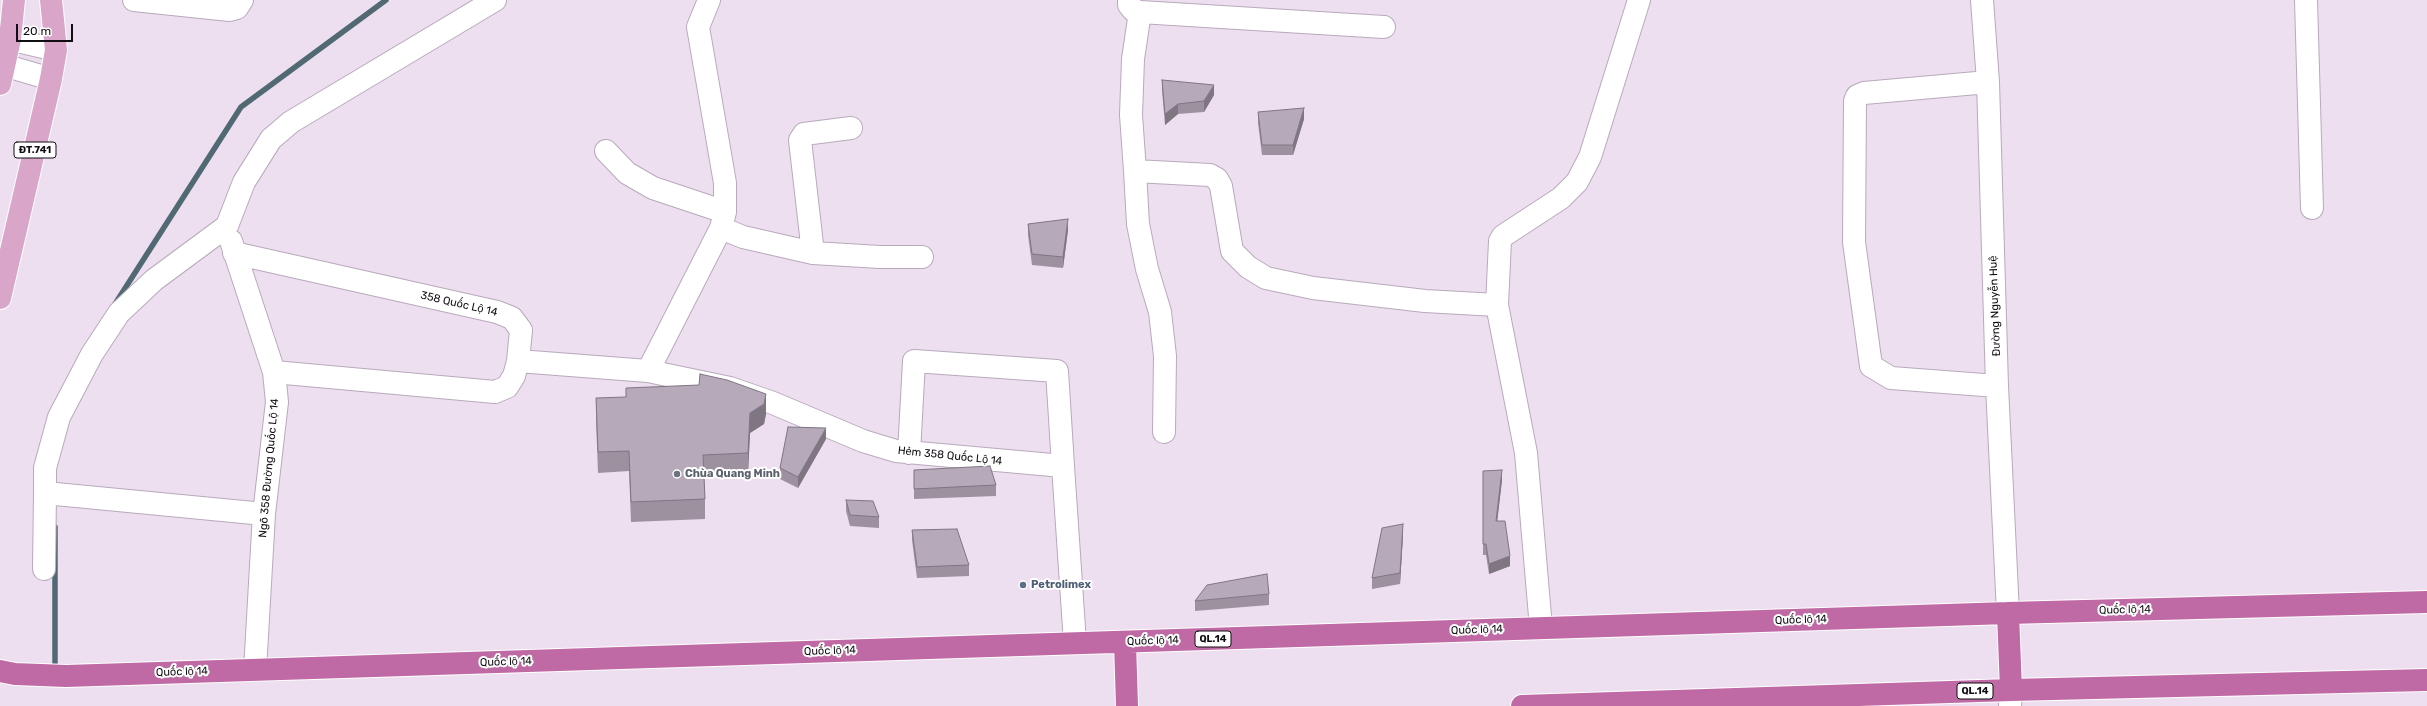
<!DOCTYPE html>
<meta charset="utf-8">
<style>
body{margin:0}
#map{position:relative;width:2427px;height:706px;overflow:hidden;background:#eddef0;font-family:Rubik,sans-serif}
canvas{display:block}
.scale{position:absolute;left:16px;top:24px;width:57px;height:18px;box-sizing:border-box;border:2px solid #120d13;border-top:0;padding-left:5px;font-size:12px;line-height:14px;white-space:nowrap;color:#120d13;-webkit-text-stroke:3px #fff;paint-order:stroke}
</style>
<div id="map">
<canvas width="2427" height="706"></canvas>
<div class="scale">20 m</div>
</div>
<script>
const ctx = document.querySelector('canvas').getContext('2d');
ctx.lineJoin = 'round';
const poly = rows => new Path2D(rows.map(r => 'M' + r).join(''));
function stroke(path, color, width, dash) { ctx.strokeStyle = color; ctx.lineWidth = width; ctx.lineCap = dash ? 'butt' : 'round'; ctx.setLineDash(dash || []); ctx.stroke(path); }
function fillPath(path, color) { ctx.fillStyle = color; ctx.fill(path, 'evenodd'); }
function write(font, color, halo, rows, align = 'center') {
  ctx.font = font + ' Rubik,sans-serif'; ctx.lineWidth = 4; ctx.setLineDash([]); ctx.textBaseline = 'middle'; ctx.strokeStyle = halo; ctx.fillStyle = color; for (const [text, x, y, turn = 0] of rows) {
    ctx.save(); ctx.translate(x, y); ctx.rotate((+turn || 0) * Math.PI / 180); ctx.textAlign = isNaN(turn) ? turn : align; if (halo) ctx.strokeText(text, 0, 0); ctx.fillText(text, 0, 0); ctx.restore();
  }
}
stroke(poly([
 [115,304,241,107,386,0],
 [55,663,55,527]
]), '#516972', 5.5);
const minor = poly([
 [134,0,230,10,237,8,242,0],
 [1129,0,1129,5,1133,10,1140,12,1384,27],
 [1982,0,1988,82,1997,386,2008,613],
 [2306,0,2312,208],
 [1140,12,1133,59,1131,115,1135,171,1210,175,1217,179,1221,186,1232,251,1248,267,1266,278,1313,288,1425,301,1497,305,1500,241,1503,236,1561,198,1577,182,1590,157,1639,0],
 [0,37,56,50],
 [0,64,51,79],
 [1988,82,1864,93,1857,96,1855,101,1854,242,1871,366,1891,378,1997,386],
 [606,151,627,173,653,188,725,212],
 [1135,171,1138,224,1147,269,1160,312,1165,356,1164,432],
 [721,228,743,237,813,253,880,257,922,257],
 [231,241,274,372,277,402,264,514,255,670],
 [234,253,497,312,512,318,521,330,518,361,648,371,730,388,773,403,863,441,896,451,1063,466,1075,643],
 [813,253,800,140,804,134,851,128],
 [1497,305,1526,453,1541,628],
 [648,371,721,228,725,212,725,183,698,27,709,0],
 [274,372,495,392,507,387,514,376,518,361],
 [909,453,914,361,1057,371,1063,466],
 [264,514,45,493,45,468,59,417,92,354,119,313,154,280,227,226,244,182,271,139,291,122,495,0],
 [44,569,45,493],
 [2010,706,2011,690]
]);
const major = poly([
 [0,84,10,39,14,0],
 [0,298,51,79,56,50,51,0]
]);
const highway = poly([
 [2008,613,2011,690],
 [1125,642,1127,706],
 [0,671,15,674,66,676,2008,613,2427,602],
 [1522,706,2011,690,2427,680]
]);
stroke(minor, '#b8aabb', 24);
stroke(major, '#fff', 24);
stroke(highway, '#fff', 24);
stroke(minor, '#fff', 22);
stroke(major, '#d9a6c9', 22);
stroke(highway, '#bf6aa5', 22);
fillPath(poly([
 [1162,80,1214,95,1204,112,1178,114,1165,125,1162,90],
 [1258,112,1304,119,1293,155,1262,155,1258,123],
 [1028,224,1068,230,1063,268,1032,265,1028,235],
 [596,398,766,414,764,424,750,433,748,473,704,475,705,499,705,519,631,522,629,471,598,473,596,419],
 [826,439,798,488,780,479,780,468],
 [914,470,996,485,996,496,914,499],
 [1483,471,1502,480,1497,521,1510,566,1489,574,1486,555,1483,555],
 [846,500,879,517,879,528,850,526,846,511],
 [912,530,969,565,969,576,917,578,912,540],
 [1403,535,1400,584,1372,589,1372,578],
 [1269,594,1269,605,1195,611,1195,601]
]), '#9d91a0');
fillPath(poly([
 [1214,85,1214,95,1204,112,1204,101],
 [1178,104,1178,114,1165,125,1165,114],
 [1304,108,1304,119,1293,155,1293,145],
 [1068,219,1068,230,1063,268,1063,257],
 [766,394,766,414,764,424,750,433,748,473,748,453,750,413],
 [826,428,826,439,798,488,798,477],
 [1502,470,1502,480,1496,532,1496,521],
 [1403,524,1403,535,1400,584,1400,573],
 [1510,556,1510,566,1489,574,1489,564]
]), '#7f7682');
const building = poly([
 [1162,80,1214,85,1204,101,1178,104,1165,114,1162,80],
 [1304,108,1293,145,1262,145,1258,112,1304,108],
 [1068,219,1063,257,1032,254,1028,224,1068,219],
 [700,374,727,380,766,394,764,404,750,413,748,453,703,455,705,499,631,502,629,451,598,452,596,398,626,397,626,388,699,385,700,374],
 [788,427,826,428,798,477,780,468,788,427],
 [990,466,996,485,914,489,914,470,990,466],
 [1502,470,1496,521,1505,521,1510,556,1489,564,1486,544,1483,544,1483,471,1502,470],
 [846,500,873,501,879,517,850,515,846,500],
 [1403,524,1400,573,1372,578,1382,528,1403,524],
 [957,529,969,565,917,567,912,530,957,529],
 [1267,574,1269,594,1195,601,1207,585,1267,574]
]);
fillPath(building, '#b6a9ba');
stroke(building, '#7f7682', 1);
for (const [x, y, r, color] of [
 [677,474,4,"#6b7280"],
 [1023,585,4,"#5c6f8a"]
]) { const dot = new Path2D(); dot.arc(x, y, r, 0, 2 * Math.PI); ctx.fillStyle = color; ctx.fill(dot); stroke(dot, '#fff', 1.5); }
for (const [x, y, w] of [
 [35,150,42],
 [1213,639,36],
 [1975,691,36]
]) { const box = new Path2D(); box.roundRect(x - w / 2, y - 8, w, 16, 3); ctx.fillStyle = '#fff'; ctx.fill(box); stroke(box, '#120d13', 1); }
write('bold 10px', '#120d13', null, [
 ["ĐT.741",35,150],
 ["QL.14",1213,639],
 ["QL.14",1975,691]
]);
write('11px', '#120d13', '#fff', [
 ["358 Quốc Lộ 14",459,304,13],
 ["Đường Nguyễn Huệ",1995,306,-92],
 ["Hẻm 358 Quốc Lộ 14",950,456,6],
 ["Ngõ 358 Đường Quốc Lộ 14",269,468,-85],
 ["Quốc lộ 14",2125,610,-1],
 ["Quốc lộ 14",1801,620,-2],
 ["Quốc lộ 14",1477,630,-2],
 ["Quốc lộ 14",1153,641,-2],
 ["Quốc lộ 14",830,651,-2],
 ["Quốc lộ 14",506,662,-2],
 ["Quốc lộ 14",182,672,-2]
]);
write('bold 11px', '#5b616d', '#fff', [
 ["Chùa Quang Minh",685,474]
], 'left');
write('bold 11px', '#4e5e75', '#fff', [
 ["Petrolimex",1031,585]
], 'left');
</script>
